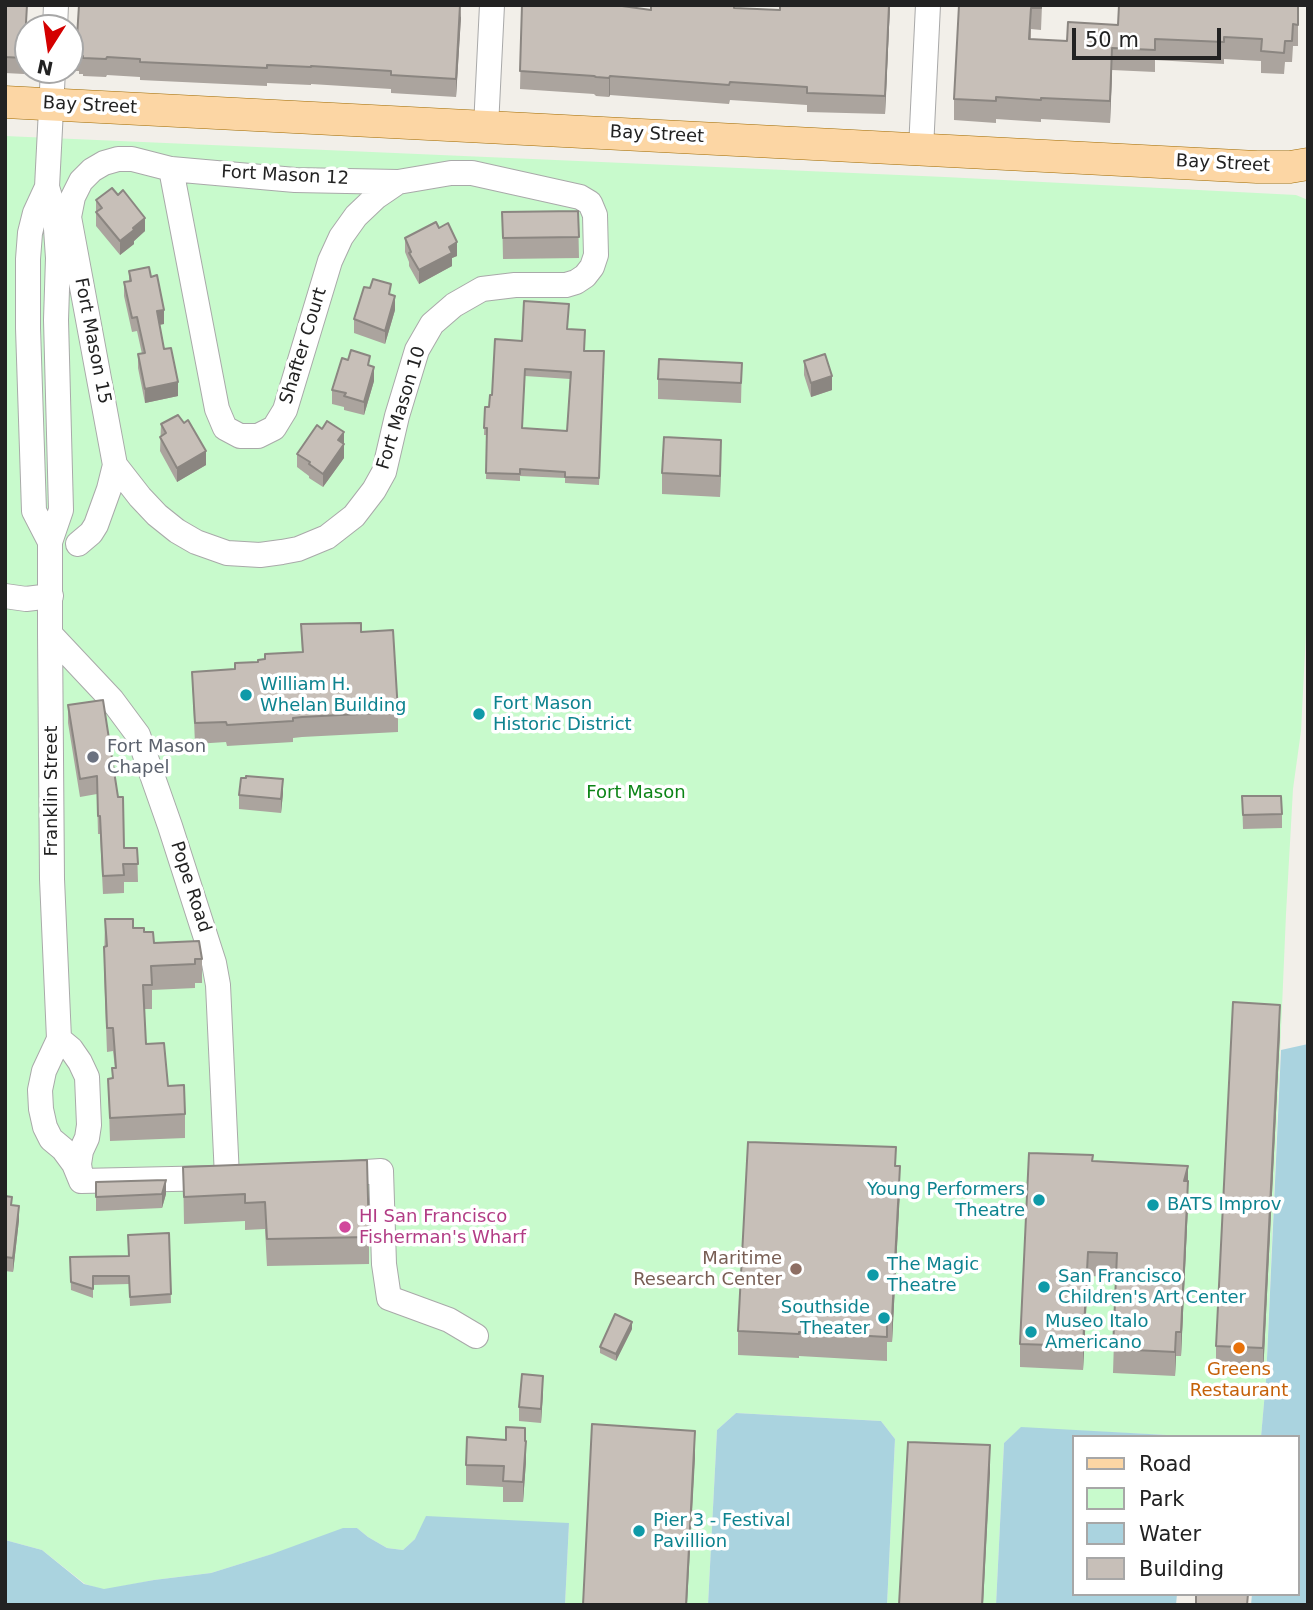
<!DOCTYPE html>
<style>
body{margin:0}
#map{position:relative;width:1313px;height:1610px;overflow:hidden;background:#f2efe9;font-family:"DejaVu Sans",sans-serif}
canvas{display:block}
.frame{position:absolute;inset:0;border:7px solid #222;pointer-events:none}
.legend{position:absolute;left:1072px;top:1435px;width:228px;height:161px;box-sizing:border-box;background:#fff;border:2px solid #a7a7a7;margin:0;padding:9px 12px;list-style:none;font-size:21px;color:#222}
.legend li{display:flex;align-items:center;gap:14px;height:35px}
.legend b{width:35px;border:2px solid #a7a7a7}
.north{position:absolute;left:14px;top:14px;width:70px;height:70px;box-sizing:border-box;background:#fff;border:2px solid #a7a7a7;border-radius:50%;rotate:192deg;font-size:19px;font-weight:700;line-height:28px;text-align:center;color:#222}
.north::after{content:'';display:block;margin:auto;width:24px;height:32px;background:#d40000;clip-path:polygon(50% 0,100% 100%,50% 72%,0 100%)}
.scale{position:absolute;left:1072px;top:28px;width:149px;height:32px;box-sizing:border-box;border:4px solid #222;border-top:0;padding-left:9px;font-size:21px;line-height:24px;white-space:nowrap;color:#222;-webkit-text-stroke:5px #fff;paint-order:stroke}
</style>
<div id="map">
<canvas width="1313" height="1610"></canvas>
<div class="frame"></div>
<ul class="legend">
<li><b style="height:9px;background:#fcd6a4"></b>Road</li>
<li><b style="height:19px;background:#c8facc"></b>Park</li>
<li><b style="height:19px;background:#aad3df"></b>Water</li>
<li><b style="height:19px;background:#c7bfb8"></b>Building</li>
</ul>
<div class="north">N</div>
<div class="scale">50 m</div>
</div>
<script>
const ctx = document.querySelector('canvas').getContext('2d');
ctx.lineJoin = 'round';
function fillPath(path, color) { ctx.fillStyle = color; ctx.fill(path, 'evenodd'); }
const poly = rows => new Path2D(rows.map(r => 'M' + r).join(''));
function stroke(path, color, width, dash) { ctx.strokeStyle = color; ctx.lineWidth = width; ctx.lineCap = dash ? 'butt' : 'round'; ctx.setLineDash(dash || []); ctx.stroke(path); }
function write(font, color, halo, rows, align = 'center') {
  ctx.font = font + ' "DejaVu Sans",sans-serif'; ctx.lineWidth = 7; ctx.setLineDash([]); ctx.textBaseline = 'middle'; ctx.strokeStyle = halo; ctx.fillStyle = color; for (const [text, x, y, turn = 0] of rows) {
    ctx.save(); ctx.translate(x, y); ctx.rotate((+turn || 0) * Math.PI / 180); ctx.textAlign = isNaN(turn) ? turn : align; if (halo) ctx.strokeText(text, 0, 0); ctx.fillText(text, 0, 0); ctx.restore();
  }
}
fillPath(poly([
 [5,136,945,177,1296,195,1308,200,1308,594,1301,731,1293,789,1286,914,1266,1380,1261,1437,1169,1437,1167,1435,1021,1428,1004,1443,996,1605,887,1605,895,1439,881,1421,736,1413,717,1430,708,1605,565,1605,569,1523,415,1539,403,1550,387,1548,368,1537,357,1528,211,1573,154,1580,104,1590,85,1584,42,1550,5,1540]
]), '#c8facc');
fillPath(poly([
 [1308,1044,1308,1605,1251,1605,1252,1594,1297,1594,1297,1437,1261,1437,1266,1380,1281,1050],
 [736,1413,881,1421,895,1439,887,1605,708,1605,717,1430],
 [1021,1427,1167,1435,1169,1437,1073,1437,1073,1594,1177,1594,1176,1605,996,1605,1004,1443],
 [426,1516,569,1523,565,1605,5,1605,5,1540,42,1550,84,1584,104,1589,154,1580,211,1573,272,1554,343,1528,357,1528,368,1537,387,1548,403,1550,415,1539]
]), '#aad3df');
const minor = poly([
 [55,28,56,5],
 [53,70,47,187,55,214,58,258,56,320,61,510,50,542,50,634,52,879,59,1039,44,1071,40,1090,41,1109,45,1127,51,1139,63,1149,74,1164,81,1181],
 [486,127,492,5],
 [921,149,928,5],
 [171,169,217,409,225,428,240,436,258,436,274,428,285,410,330,261,341,237,356,216,376,197,398,182],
 [47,187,35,213,30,233,28,259,28,328,34,511,50,542],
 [78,544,91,533,96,525,109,489,115,465,69,217,73,197,81,181,92,170,104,163,118,159,132,159,171,169,295,180,398,182,451,173,472,173,580,197,590,203,595,215,596,255,592,267,585,276,576,282,566,285,515,285,482,289,454,305,432,324,417,350,397,416,384,472,374,490,354,516,327,537,298,549,282,552,260,555,227,553,196,542,177,531,157,515,140,497,115,465],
 [5,596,26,599,51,596],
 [50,634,112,700,138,735,170,826,214,963,218,985,227,1177],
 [59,1039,71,1049,80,1062,87,1077,89,1125,87,1138,81,1151,79,1164,81,1177],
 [334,1174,381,1171,384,1264,389,1298,449,1320,476,1336],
 [81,1181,217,1178]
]);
const major = poly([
 [5,102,1257,167,1290,167,1308,164]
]);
stroke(minor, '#a9a9a9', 26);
stroke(major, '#a06b00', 33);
stroke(minor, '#fff', 24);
stroke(major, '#fcd6a4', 32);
fillPath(poly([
 [5,5,27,5,24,74,5,73],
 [522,5,616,5,651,10,735,5,735,8,780,10,780,5,890,5,885,114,807,112,807,105,730,100,729,104,610,95,609,97,596,96,594,94,520,89],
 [959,5,1042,5,1041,30,1031,29,1031,39,1067,41,1118,25,1298,11,1298,46,1293,46,1292,62,1285,62,1284,74,1261,73,1261,61,1224,59,1224,64,1155,60,1155,72,1112,70,1110,123,1041,119,1041,122,996,119,996,123,954,120,954,99],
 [461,17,456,97,391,93,391,89,311,84,311,85,267,83,267,86,140,80,140,77,107,75,106,77,83,76,83,74,79,74,79,71,76,71,76,53],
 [118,195,145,231,134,241,134,244,120,255,96,226,96,200],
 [578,211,579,258,503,259,502,212],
 [405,238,457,256,452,258,452,266,419,284,409,266,409,262,405,252],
 [129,271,164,324,159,325,164,349,178,396,145,403,138,368,138,354,142,354,137,331,132,332,124,296,124,282,129,281],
 [395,310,385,344,354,333,354,319],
 [568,329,584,351,604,351,599,485,565,483,565,478,520,476,520,481,486,479,487,435,484,435,485,407,489,407,492,395,522,341],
 [525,376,570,379,567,431,522,428],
 [804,361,832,390,811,397,804,375],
 [742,363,741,403,658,399,658,379],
 [370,366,374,381,364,415,344,410,344,407,332,404,332,390],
 [161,424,206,465,177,482,160,451],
 [344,432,344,458,323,487,309,478,309,476,297,467,297,454],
 [721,460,720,497,662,494,662,473],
 [301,624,361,632,398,712,398,732,302,737,293,738,293,742,227,746,226,742,195,744,192,672,235,669,302,652],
 [68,705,124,848,137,848,138,882,124,882,124,893,103,894,100,834,98,834,97,794,80,797,68,723],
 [283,793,281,813,239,809,239,795],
 [1242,796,1282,814,1282,828,1243,829],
 [105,919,144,932,154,943,202,959,202,983,195,983,195,988,152,990,152,1009,144,1009,146,1044,168,1086,185,1114,185,1138,110,1141,108,1079,112,1078,112,1068,115,1068,113,1051,107,1052,104,970],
 [1280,1032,1263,1375,1216,1373,1216,1346],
 [1093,1161,1188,1166,1188,1205,1181,1356,1176,1356,1175,1376,1113,1373,1116,1277,1088,1276,1083,1370,1020,1367,1020,1344],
 [896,1166,900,1190,892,1342,887,1342,887,1361,799,1356,799,1358,738,1355,738,1331],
 [183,1167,369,1237,369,1264,267,1266,265,1229,245,1230,245,1221,184,1224],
 [96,1182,166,1194,162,1208,96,1211],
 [5,1196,12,1205,19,1220,13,1272,5,1271],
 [169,1233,171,1303,130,1306,129,1284,93,1285,93,1298,71,1290,70,1257,128,1256],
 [632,1329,616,1361,600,1353,600,1347],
 [543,1390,541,1423,519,1421,519,1407],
 [525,1441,526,1461,523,1502,503,1502,503,1487,466,1485,466,1465]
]), '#aba49e');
fillPath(poly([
 [461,5,461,17,456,97,456,79],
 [889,5,890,5,885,114,885,96],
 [1112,48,1112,70,1110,123,1110,101],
 [610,76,610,95,609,97,609,78],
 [145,218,145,231,134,241,134,244,120,255,120,241],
 [457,242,457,256,452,258,452,266,419,284,419,270,449,247],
 [395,296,395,310,385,344,385,331],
 [164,310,164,324,157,325,157,311],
 [374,367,374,381,364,415,364,402],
 [832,376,832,390,811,397,811,383],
 [178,382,178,396,145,403,145,389],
 [344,432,344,458,323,487,323,474,338,440],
 [721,440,721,460,720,497,720,476],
 [206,451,206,465,177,482,177,468],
 [283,779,283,793,281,813,281,799],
 [1280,1005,1280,1032,1263,1375,1263,1348],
 [900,1166,900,1190,892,1342,892,1318],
 [1188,1166,1188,1190,1184,1181],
 [166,1180,166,1194,162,1208,162,1194],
 [1188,1181,1188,1205,1181,1356,1181,1332],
 [19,1206,19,1220,13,1272,13,1258],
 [1088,1252,1088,1276,1083,1370,1083,1346],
 [632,1322,632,1329,616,1361,616,1354],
 [1176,1332,1176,1356,1175,1376,1175,1352],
 [543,1376,543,1390,541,1423,541,1409],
 [695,1431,695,1458,687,1605,686,1605],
 [526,1441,526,1461,523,1502,523,1482],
 [990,1445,990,1473,983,1605,982,1605]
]), '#8b8681');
const building = poly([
 [5,5,27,5,24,58,5,57,5,5],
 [79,5,460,5,456,79,391,75,391,71,311,66,311,67,267,65,267,68,140,62,140,59,107,57,106,59,83,58,83,56,79,56,79,53,76,53,79,5],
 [522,5,615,5,651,10,651,5,734,5,734,8,780,10,780,5,889,5,885,96,807,93,807,87,730,82,729,85,610,76,609,78,596,77,594,76,520,71,522,5],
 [959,5,1041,5,1041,8,1031,8,1029,39,1067,41,1068,22,1118,25,1119,5,1298,5,1298,25,1293,24,1292,41,1285,41,1284,53,1261,51,1262,39,1224,37,1224,42,1155,39,1155,50,1112,48,1110,101,1041,98,1041,100,996,97,996,101,954,99,959,5],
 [112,188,118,195,123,190,145,218,133,228,134,230,120,241,96,212,102,208,96,200,112,188],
 [578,211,579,237,503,238,502,212,578,211],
 [436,222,439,228,448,223,457,242,449,247,452,253,419,270,409,253,411,252,405,238,436,222],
 [149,267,151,277,157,275,164,310,157,311,164,349,171,348,178,382,145,389,138,354,145,353,137,317,132,318,124,282,131,281,129,271,149,267],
 [373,279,391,284,389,294,395,296,385,331,354,319,364,287,370,288,373,279],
 [524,301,569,304,567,329,585,330,584,351,604,351,599,478,565,477,565,472,520,469,520,474,486,473,487,428,484,428,485,407,489,407,490,395,492,395,495,339,522,341,524,301],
 [525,369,571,372,567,431,522,428,525,369],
 [351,350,370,356,368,365,374,367,364,402,344,396,346,393,332,390,342,358,348,360,351,350],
 [825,354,832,376,811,383,804,361,825,354],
 [659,359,742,363,741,383,658,379,659,359],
 [178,415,184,423,188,420,206,451,177,468,160,437,166,433,161,424,178,415],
 [327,421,344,432,338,440,344,444,323,474,309,464,310,462,297,454,317,425,322,429,327,421],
 [664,437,721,440,720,476,662,473,664,437],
 [361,623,361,632,393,630,398,712,302,717,293,718,293,721,227,725,226,722,195,723,192,672,235,669,235,663,258,662,258,660,265,659,265,654,303,652,301,624,361,623],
 [103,700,118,797,123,797,124,848,137,848,138,864,123,864,124,875,103,876,100,816,98,816,97,776,80,779,68,705,103,700],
 [246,776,283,779,281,799,239,795,241,778,246,778,246,776],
 [1242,796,1281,796,1282,814,1243,815,1242,796],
 [105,919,133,919,133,928,144,928,144,932,153,932,154,943,199,941,202,959,195,959,195,964,151,966,152,985,143,985,146,1044,164,1043,168,1086,184,1085,185,1114,110,1118,108,1079,113,1078,112,1068,116,1068,113,1028,107,1028,104,947,107,946,105,919],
 [1233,1002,1280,1005,1263,1348,1216,1346,1233,1002],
 [748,1142,896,1147,895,1166,900,1166,892,1318,887,1318,887,1337,799,1332,799,1334,738,1331,748,1142],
 [1029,1153,1093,1155,1092,1161,1188,1166,1184,1181,1188,1181,1181,1332,1176,1332,1175,1352,1113,1349,1117,1253,1088,1252,1083,1346,1020,1344,1029,1153],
 [367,1160,369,1237,267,1239,265,1202,245,1203,245,1194,184,1197,183,1167,367,1160],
 [166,1180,162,1194,96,1197,96,1182,166,1180],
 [5,1196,12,1197,11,1205,19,1206,13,1258,5,1257,5,1196],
 [169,1233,171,1294,130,1297,129,1276,93,1276,93,1289,71,1282,70,1257,129,1256,128,1235,169,1233],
 [615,1314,632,1322,616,1354,600,1347,615,1314],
 [522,1374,543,1376,541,1409,519,1407,522,1374],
 [592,1424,695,1431,686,1605,583,1605,592,1424],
 [506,1427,525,1428,525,1441,526,1441,523,1482,503,1481,504,1466,466,1465,467,1437,506,1440,506,1427],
 [908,1442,990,1445,982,1605,899,1605,908,1442],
 [1196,1594,1248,1594,1247,1605,1196,1605,1196,1594]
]);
fillPath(building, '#c7bfb8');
stroke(building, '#8b8681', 2);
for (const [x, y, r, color] of [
 [246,695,7,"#0f9aa8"],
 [479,714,7,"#0f9aa8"],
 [93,757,7,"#6b7280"],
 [1039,1200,7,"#0f9aa8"],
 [1153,1205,7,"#0f9aa8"],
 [345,1227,7,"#d1479c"],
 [796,1269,7,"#8d6e63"],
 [873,1275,7,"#0f9aa8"],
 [1044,1287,7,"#0f9aa8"],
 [884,1318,7,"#0f9aa8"],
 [1031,1332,7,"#0f9aa8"],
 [1239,1348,7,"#e8710a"],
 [639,1531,7,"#0f9aa8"]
]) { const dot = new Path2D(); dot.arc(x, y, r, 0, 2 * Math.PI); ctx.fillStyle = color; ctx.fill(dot); stroke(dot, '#fff', 2.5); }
write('18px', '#222', '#fff', [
 ["Bay Street",90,106,3],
 ["Bay Street",657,135,3],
 ["Bay Street",1223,164,3],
 ["Fort Mason 12",285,176,3],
 ["Fort Mason 15",92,341,79],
 ["Shafter Court",304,346,-73],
 ["Fort Mason 10",402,408,-73],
 ["Franklin Street",52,791,-90],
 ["Pope Road",190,887,72]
]);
write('18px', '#0d838f', '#fff', [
 ["William H.",260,685],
 ["Whelan Building",260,706],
 ["Fort Mason",493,704],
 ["Historic District",493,725],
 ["Young Performers",1025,1190,"right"],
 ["Theatre",1025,1211,"right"],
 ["BATS Improv",1167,1205],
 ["The Magic",887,1265],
 ["Theatre",887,1286],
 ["San Francisco",1058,1277],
 ["Children's Art Center",1058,1298],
 ["Southside",870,1308,"right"],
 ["Theater",870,1329,"right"],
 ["Museo Italo",1045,1322],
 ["Americano",1045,1343],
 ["Pier 3 - Festival",653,1521],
 ["Pavillion",653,1542]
], 'left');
write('18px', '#5b616d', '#fff', [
 ["Fort Mason",107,747],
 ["Chapel",107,768]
], 'left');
write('18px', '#0c8416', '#fff', [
 ["Fort Mason",636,793]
]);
write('18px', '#b23c85', '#fff', [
 ["HI San Francisco",359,1217],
 ["Fisherman's Wharf",359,1238]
], 'left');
write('18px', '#785e54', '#fff', [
 ["Maritime",782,1259],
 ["Research Center",782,1280]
], 'right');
write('18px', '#c56008', '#fff', [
 ["Greens",1239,1370],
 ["Restaurant",1239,1391]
]);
</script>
